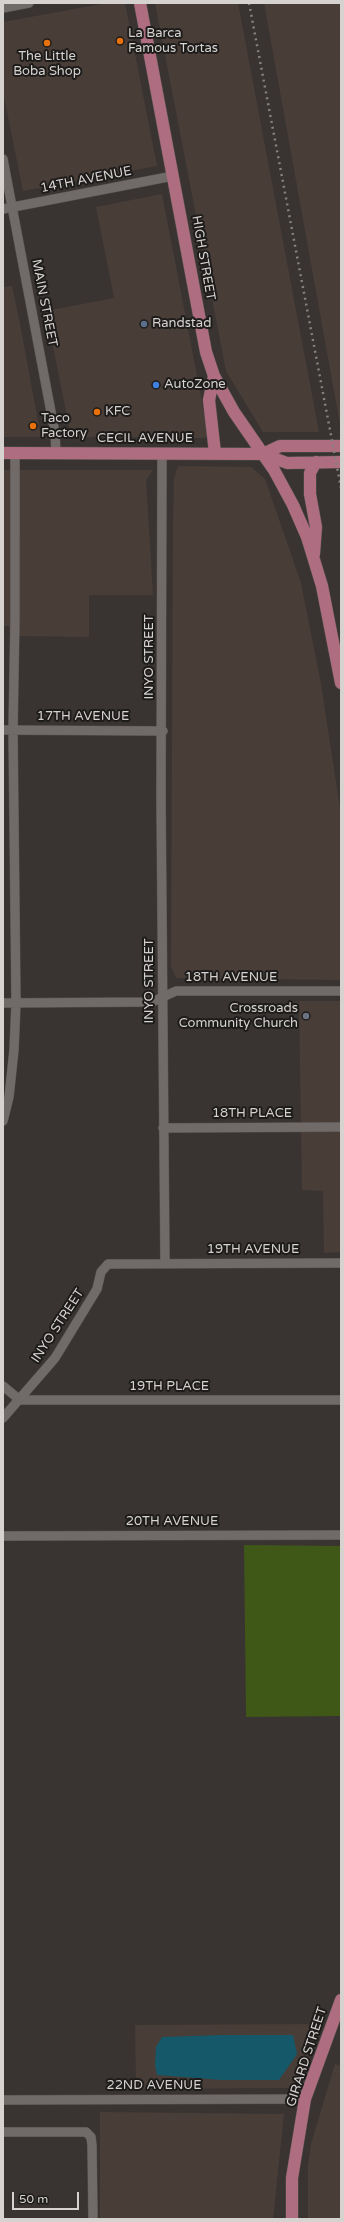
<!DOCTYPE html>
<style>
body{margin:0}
#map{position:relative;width:344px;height:2222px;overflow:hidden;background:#393431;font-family:"Varela Round",sans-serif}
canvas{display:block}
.frame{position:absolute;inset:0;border:4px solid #d5d2d0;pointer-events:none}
.scale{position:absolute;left:12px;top:2192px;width:67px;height:18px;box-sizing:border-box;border:2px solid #d5d2d0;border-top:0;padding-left:5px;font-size:12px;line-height:14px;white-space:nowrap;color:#d5d2d0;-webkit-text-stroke:3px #1e1c1b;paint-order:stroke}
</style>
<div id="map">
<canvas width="344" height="2222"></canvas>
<div class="frame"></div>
<div class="scale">50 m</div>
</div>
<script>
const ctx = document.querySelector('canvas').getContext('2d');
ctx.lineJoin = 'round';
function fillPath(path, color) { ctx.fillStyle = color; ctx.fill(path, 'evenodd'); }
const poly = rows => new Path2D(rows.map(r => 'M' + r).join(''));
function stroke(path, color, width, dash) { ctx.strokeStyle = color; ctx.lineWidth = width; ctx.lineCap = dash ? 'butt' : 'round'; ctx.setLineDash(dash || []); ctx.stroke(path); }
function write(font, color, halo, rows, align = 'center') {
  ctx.font = font + ' "Varela Round",sans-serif'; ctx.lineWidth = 4; ctx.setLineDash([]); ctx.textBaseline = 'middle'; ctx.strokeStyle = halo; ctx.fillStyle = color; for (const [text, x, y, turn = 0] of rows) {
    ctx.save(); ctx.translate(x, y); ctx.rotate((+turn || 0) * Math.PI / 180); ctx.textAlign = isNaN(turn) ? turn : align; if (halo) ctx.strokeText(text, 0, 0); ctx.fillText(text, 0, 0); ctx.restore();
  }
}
fillPath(poly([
 [107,3,125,3,157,166,23,191,3,92,3,22],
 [155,3,238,3,319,432,263,432,226,371],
 [264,3,341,3,341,430],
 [162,194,208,433,207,436,205,438,71,437,46,311,114,298,96,207],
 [12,286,20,324,41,437,3,437,3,287],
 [178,466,251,467,265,479,301,583,321,684,341,815,341,980,176,978,171,966,173,525,174,478],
 [3,470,153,470,146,480,153,595,89,595,89,637,15,636,15,626,3,626],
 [299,1001,341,1001,341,1252,324,1253,323,1191,302,1190],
 [321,2024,300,2085,290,2088,136,2089,135,2025],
 [335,2064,341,2066,341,2219,308,2219,308,2165,311,2144],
 [100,2112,284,2114,273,2219,100,2219]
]), '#493d38');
fillPath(poly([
 [244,1545,341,1546,341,1716,246,1717]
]), '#3f5817');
fillPath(poly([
 [222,2035,293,2035,297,2054,279,2080,221,2080,157,2075,155,2065,156,2047,162,2037]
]), '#14586a');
const minor = poly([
 [3,8,29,3],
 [3,159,55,433,56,453],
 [3,209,173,176],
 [162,453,161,798,165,1263],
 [3,730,163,731],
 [3,1003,152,1002,176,991,341,991],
 [3,1121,9,1097,14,1050,16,1003,13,730,15,618,15,453],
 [163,1128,341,1127],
 [3,1386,20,1400,341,1400],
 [3,1418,55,1358,97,1289,101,1272,108,1264,341,1263],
 [3,1536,341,1535],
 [3,2100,305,2099],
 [3,2132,86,2132,91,2137,92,2145,93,2219]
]);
const major = poly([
 [140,3,206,352,214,376,234,412,274,470,293,505,307,537,322,586,341,683],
 [214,376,209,400,215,453],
 [3,453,263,454,287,463,341,462],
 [263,454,280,446,341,446],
 [314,554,316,527,310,494,310,473,316,462],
 [292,2219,292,2178,305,2099,341,2000]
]);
stroke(minor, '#565250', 10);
stroke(major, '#565250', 13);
stroke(minor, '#706b68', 9);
stroke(major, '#af6d81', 12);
stroke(poly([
 [249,3,341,488]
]), '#85817e', 2.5, [2, 4]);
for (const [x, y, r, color] of [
 [120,41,4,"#e8710a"],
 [47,43,4,"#e8710a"],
 [144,324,4,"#5c6f8a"],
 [156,385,4,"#3f7fe0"],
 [97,412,4,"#e8710a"],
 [33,426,4,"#e8710a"],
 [306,1016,4,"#6b7280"]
]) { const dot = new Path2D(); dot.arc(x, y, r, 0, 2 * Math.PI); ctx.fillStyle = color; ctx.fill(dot); stroke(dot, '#1e1c1b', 1.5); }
write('13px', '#d5d2d0', '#1e1c1b', [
 ["La Barca",128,34],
 ["Famous Tortas",128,49],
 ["The Little",47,57,"center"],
 ["Boba Shop",47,72,"center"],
 ["Randstad",152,324],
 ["AutoZone",164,385],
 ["KFC",105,412],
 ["Taco",41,419],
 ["Factory",41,434],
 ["Crossroads",298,1009,"right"],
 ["Community Church",298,1024,"right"]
], 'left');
write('13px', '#d5d2d0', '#1e1c1b', [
 ["14TH AVENUE",86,180,-11],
 ["HIGH STREET",203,258,80],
 ["MAIN STREET",44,303,79],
 ["CECIL AVENUE",145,439],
 ["INYO STREET",150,657,-90],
 ["17TH AVENUE",83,717],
 ["18TH AVENUE",231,978],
 ["INYO STREET",150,981,-90],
 ["18TH PLACE",252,1114],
 ["19TH AVENUE",253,1250],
 ["INYO STREET",58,1326,-57],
 ["19TH PLACE",169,1387],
 ["20TH AVENUE",172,1522],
 ["GIRARD STREET",307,2057,-72],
 ["22ND AVENUE",154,2086]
]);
</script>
